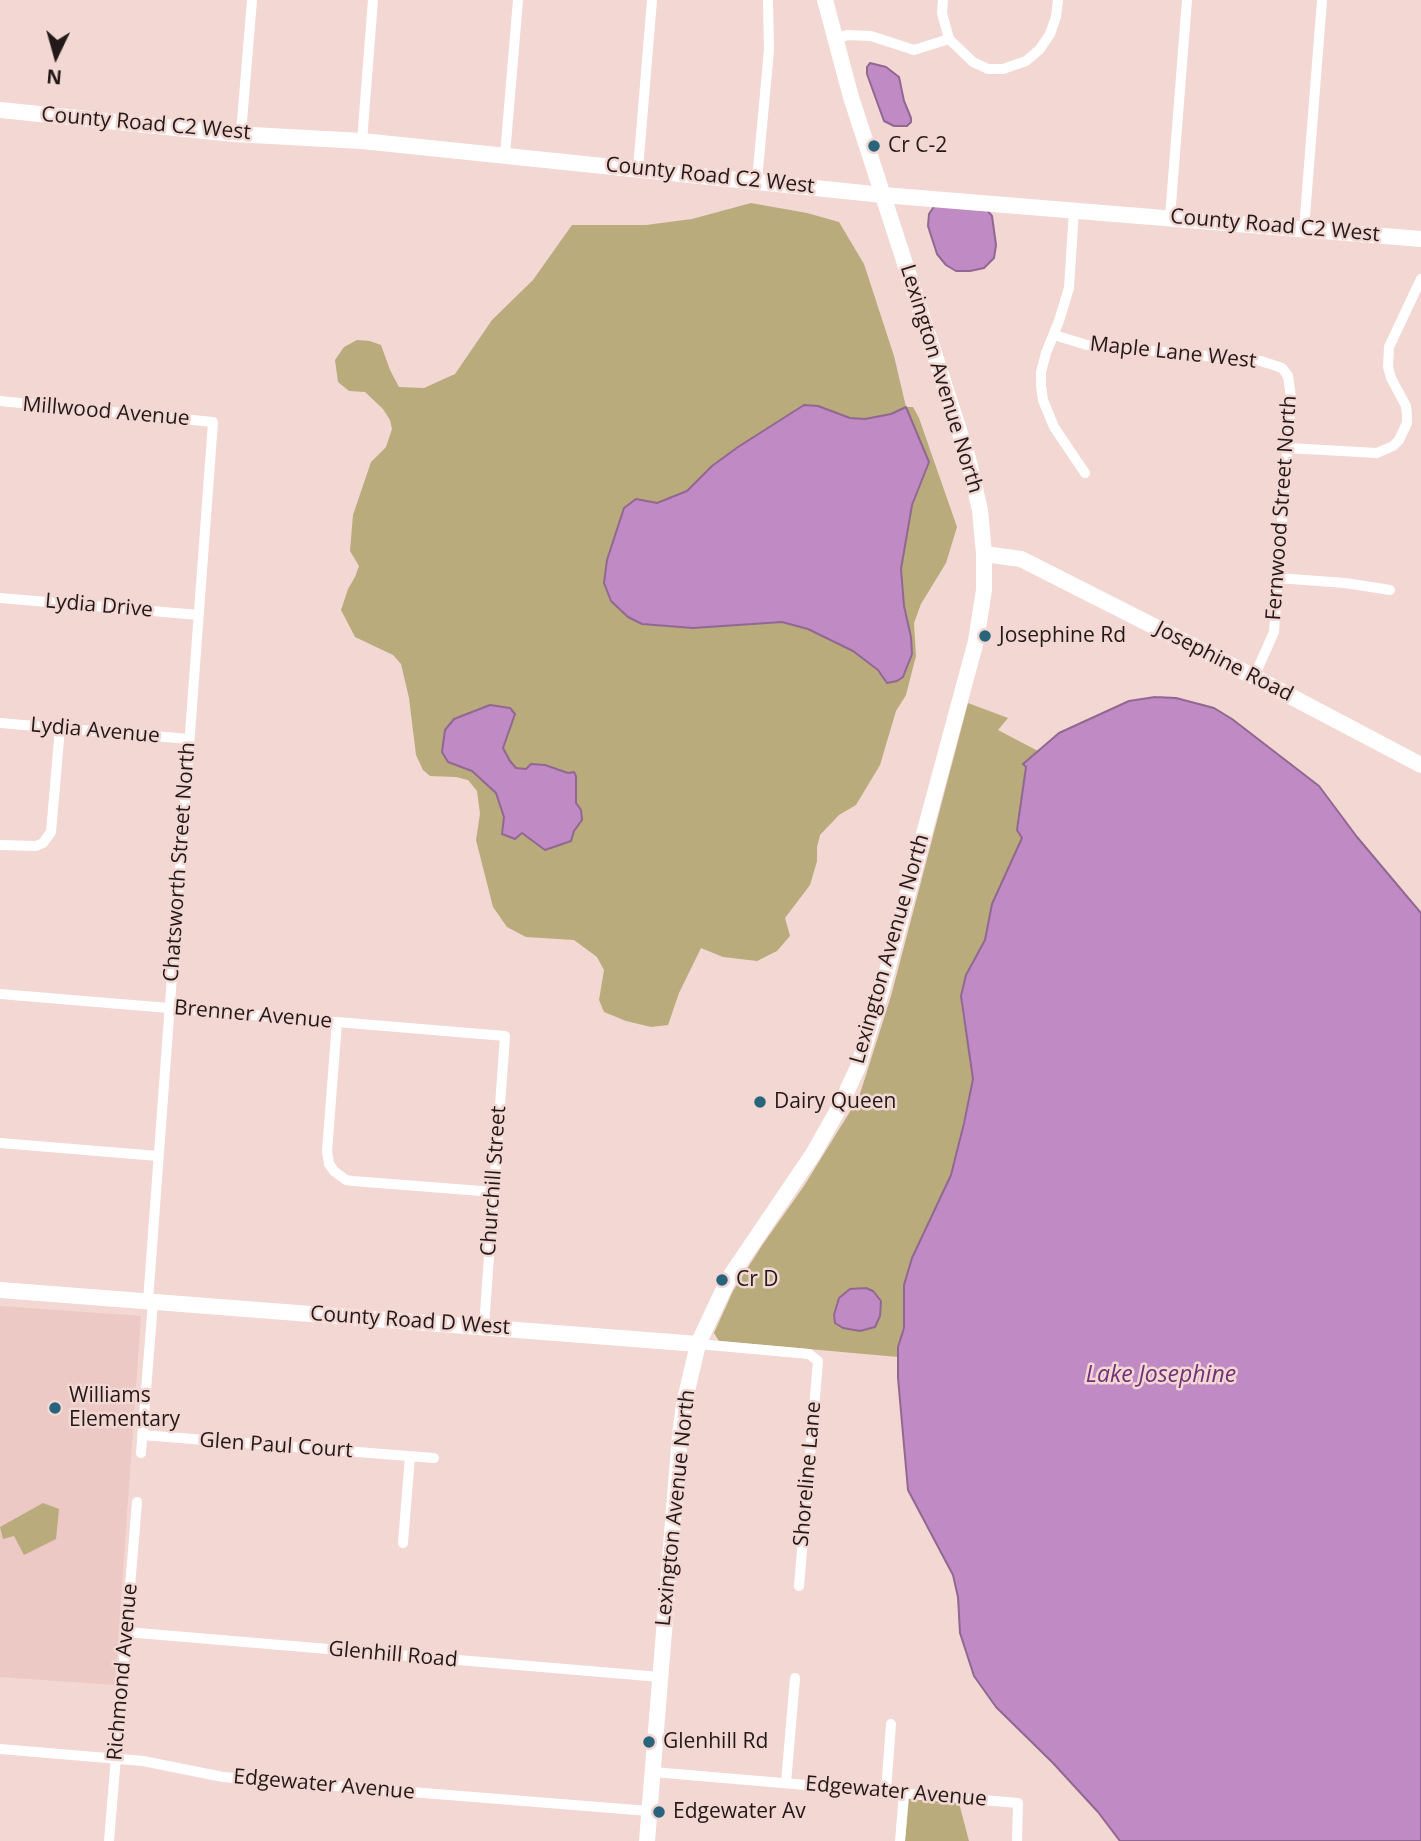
<!DOCTYPE html>
<style>
body{margin:0}
#map{position:relative;width:1421px;height:1841px;overflow:hidden;background:#f2d7d3;font-family:"Open Sans",sans-serif}
canvas{display:block}
.north{position:absolute;left:21px;top:21px;width:70px;height:70px;-webkit-text-stroke:5px #f2d7d3;paint-order:stroke;rotate:185deg;font-size:19px;font-weight:700;line-height:28px;text-align:center;color:#231918}
.north::after{content:'';display:block;margin:auto;width:24px;height:32px;background:#231918;clip-path:polygon(50% 0,100% 100%,50% 72%,0 100%)}
</style>
<div id="map">
<canvas width="1421" height="1841"></canvas>
<div class="north">N</div>
</div>
<script>
const ctx = document.querySelector('canvas').getContext('2d');
ctx.lineJoin = 'round';
function fillPath(path, color) { ctx.fillStyle = color; ctx.fill(path, 'evenodd'); }
const poly = rows => new Path2D(rows.map(r => 'M' + r).join(''));
function stroke(path, color, width, dash) { ctx.strokeStyle = color; ctx.lineWidth = width; ctx.lineCap = dash ? 'butt' : 'round'; ctx.setLineDash(dash || []); ctx.stroke(path); }
function write(font, color, halo, rows, align = 'center') {
  ctx.font = font + ' "Open Sans",sans-serif'; ctx.lineWidth = 5; ctx.setLineDash([]); ctx.textBaseline = 'middle'; ctx.strokeStyle = halo; ctx.fillStyle = color; for (const [text, x, y, turn = 0] of rows) {
    ctx.save(); ctx.translate(x, y); ctx.rotate((+turn || 0) * Math.PI / 180); ctx.textAlign = isNaN(turn) ? turn : align; if (halo) ctx.strokeText(text, 0, 0); ctx.fillText(text, 0, 0); ctx.restore();
  }
}
fillPath(poly([
 [0,1306,141,1316,115,1685,0,1677]
]), '#ecc9c4');
fillPath(poly([
 [751,203,807,213,839,222,864,264,894,356,906,407,913,407,919,418,957,527,946,563,921,604,914,623,916,656,906,695,896,711,880,765,856,805,839,815,820,835,817,847,817,861,810,885,785,918,790,936,777,951,757,961,723,957,701,948,679,993,668,1025,651,1027,626,1021,604,1012,599,1000,604,970,597,957,574,940,526,937,507,927,493,907,476,840,480,814,477,791,468,780,456,777,430,776,423,770,416,755,409,698,401,664,393,655,355,637,341,610,348,589,355,577,359,566,350,551,353,515,371,462,386,447,392,429,390,420,383,409,365,392,349,391,338,382,335,360,344,347,357,340,370,341,381,345,390,370,399,387,424,388,455,374,492,320,533,280,572,225,646,225,692,219],
 [968,703,1008,718,998,730,1038,751,1029,760,1026,767,1021,798,1022,838,992,904,985,940,966,975,961,1003,973,1079,951,1175,912,1258,904,1285,904,1328,898,1347,898,1357,719,1341,714,1333,733,1291,763,1244,804,1186,859,1097,891,996],
 [43,1503,59,1509,56,1539,24,1555,14,1536,3,1539,0,1527],
 [909,1798,959,1803,969,1841,905,1841]
]), '#b9ab7c');
const water = poly([
 [870,63,886,67,899,77,904,101,911,118,911,122,907,126,894,126,884,121,867,74,867,67,870,63],
 [937,202,987,210,992,216,996,245,994,258,984,268,970,271,956,271,946,265,937,254,928,226,929,214,937,202],
 [804,405,818,406,850,418,865,419,891,414,906,407,929,462,912,505,901,569,904,606,911,637,912,654,903,677,897,681,887,683,878,670,853,651,808,629,782,622,693,628,642,624,628,617,611,601,604,583,607,560,624,508,636,499,657,503,687,491,712,466,738,447,804,405],
 [1155,697,1176,698,1214,708,1232,719,1319,786,1357,837,1421,913,1421,1841,1120,1841,1098,1812,1053,1763,996,1707,974,1676,960,1633,958,1597,953,1575,908,1490,898,1378,898,1347,904,1328,904,1285,912,1258,951,1175,964,1123,973,1079,961,996,966,975,985,940,992,904,1022,838,1017,830,1026,767,1023,764,1059,733,1129,701,1155,697],
 [490,705,510,708,515,714,503,748,510,761,516,768,526,769,531,764,545,765,568,773,574,772,576,776,576,803,581,810,582,820,574,831,571,841,545,850,522,833,515,839,502,834,504,817,496,793,472,771,448,762,442,752,445,730,454,719,490,705],
 [866,1288,873,1291,881,1301,880,1316,875,1327,860,1331,843,1328,835,1323,834,1315,839,1298,850,1289,866,1288]
]);
fillPath(water, '#c08ac5');
stroke(water, '#916891', 2);
stroke(poly([
 [943,0,942,13,949,39,973,62,988,69,1003,69,1026,61,1040,49,1050,34,1056,17,1058,0],
 [834,40,847,35,871,36,914,50,949,39],
 [241,133,252,0],
 [362,141,373,0],
 [505,155,518,0],
 [638,169,652,0],
 [757,180,769,50,768,0],
 [1074,210,1069,288,1059,321,1046,353,1041,372,1041,386,1043,400,1054,427,1085,473],
 [1170,217,1187,0],
 [1304,229,1322,0],
 [1054,335,1087,345,1261,361,1282,368,1288,376,1291,397,1274,632,1254,677],
 [0,401,213,422,148,1301],
 [1288,448,1377,453,1393,446,1399,440,1407,423,1407,415,1406,406,1391,378,1388,367,1389,347,1421,279],
 [1278,578,1345,583,1390,590],
 [0,598,199,615],
 [0,723,189,739],
 [0,845,36,846,43,843,51,832,60,728],
 [0,994,505,1036,484,1326],
 [337,1022,327,1151,329,1164,334,1171,346,1180,353,1181,494,1192],
 [0,1143,158,1156],
 [698,1344,809,1354,818,1361,799,1586],
 [142,1435,434,1458],
 [141,1453,153,1302],
 [403,1543,410,1456],
 [126,1632,660,1677],
 [0,1749,143,1761,223,1777,649,1811],
 [653,1772,1018,1803,1017,1841],
 [786,1783,795,1678],
 [886,1791,891,1724],
 [109,1841,137,1502],
 [900,1841,904,1793]
]), '#fff', 10);
stroke(poly([
 [0,110,234,134,362,141,883,195,1421,239],
 [984,554,1021,559,1254,677,1421,765],
 [0,1290,698,1344],
 [647,1841,680,1435,684,1404,698,1344,729,1278,813,1154,839,1108,858,1067,881,993,976,641,984,590,984,554,980,510,968,458,851,97,825,0]
]), '#fff', 16);
for (const [x, y, r, color] of [
 [874,146,7,"#28657c"],
 [985,636,7,"#28657c"],
 [760,1102,7,"#28657c"],
 [722,1280,7,"#28657c"],
 [55,1408,7,"#28657c"],
 [649,1742,7,"#28657c"],
 [659,1812,7,"#28657c"]
]) { const dot = new Path2D(); dot.arc(x, y, r, 0, 2 * Math.PI); ctx.fillStyle = color; ctx.fill(dot); stroke(dot, '#f2d7d3', 2.5); }
write('21px', '#231918', '#f2d7d3', [
 ["County Road C2 West",146,124,5],
 ["County Road C2 West",710,176,6],
 ["County Road C2 West",1275,226,5],
 ["Maple Lane West",1173,353,6],
 ["Lexington Avenue North",941,379,73],
 ["Millwood Avenue",106,412,5],
 ["Fernwood Street North",1282,508,-86],
 ["Lydia Drive",99,606,5],
 ["Josephine Road",1224,662,27],
 ["Lydia Avenue",95,731,5],
 ["Chatsworth Street North",180,862,-86],
 ["Lexington Avenue North",890,949,-74],
 ["Brenner Avenue",253,1015,5],
 ["Churchill Street",494,1181,-86],
 ["County Road D West",410,1321,4],
 ["Glen Paul Court",276,1446,4],
 ["Shoreline Lane",808,1474,-85],
 ["Lexington Avenue North",676,1508,-84],
 ["Glenhill Road",393,1655,5],
 ["Richmond Avenue",123,1672,-85],
 ["Edgewater Avenue",324,1785,5],
 ["Edgewater Avenue",896,1792,5]
]);
write('21px', '#231918', '#f2d7d3', [
 ["Cr C-2",888,146],
 ["Josephine Rd",999,636],
 ["Dairy Queen",774,1102],
 ["Cr D",736,1280],
 ["Williams",69,1396],
 ["Elementary",69,1420],
 ["Glenhill Rd",663,1742],
 ["Edgewater Av",673,1812]
], 'left');
write('italic 23px', '#713078', '#f2d7d3', [
 ["Lake Josephine",1161,1375]
]);
</script>
